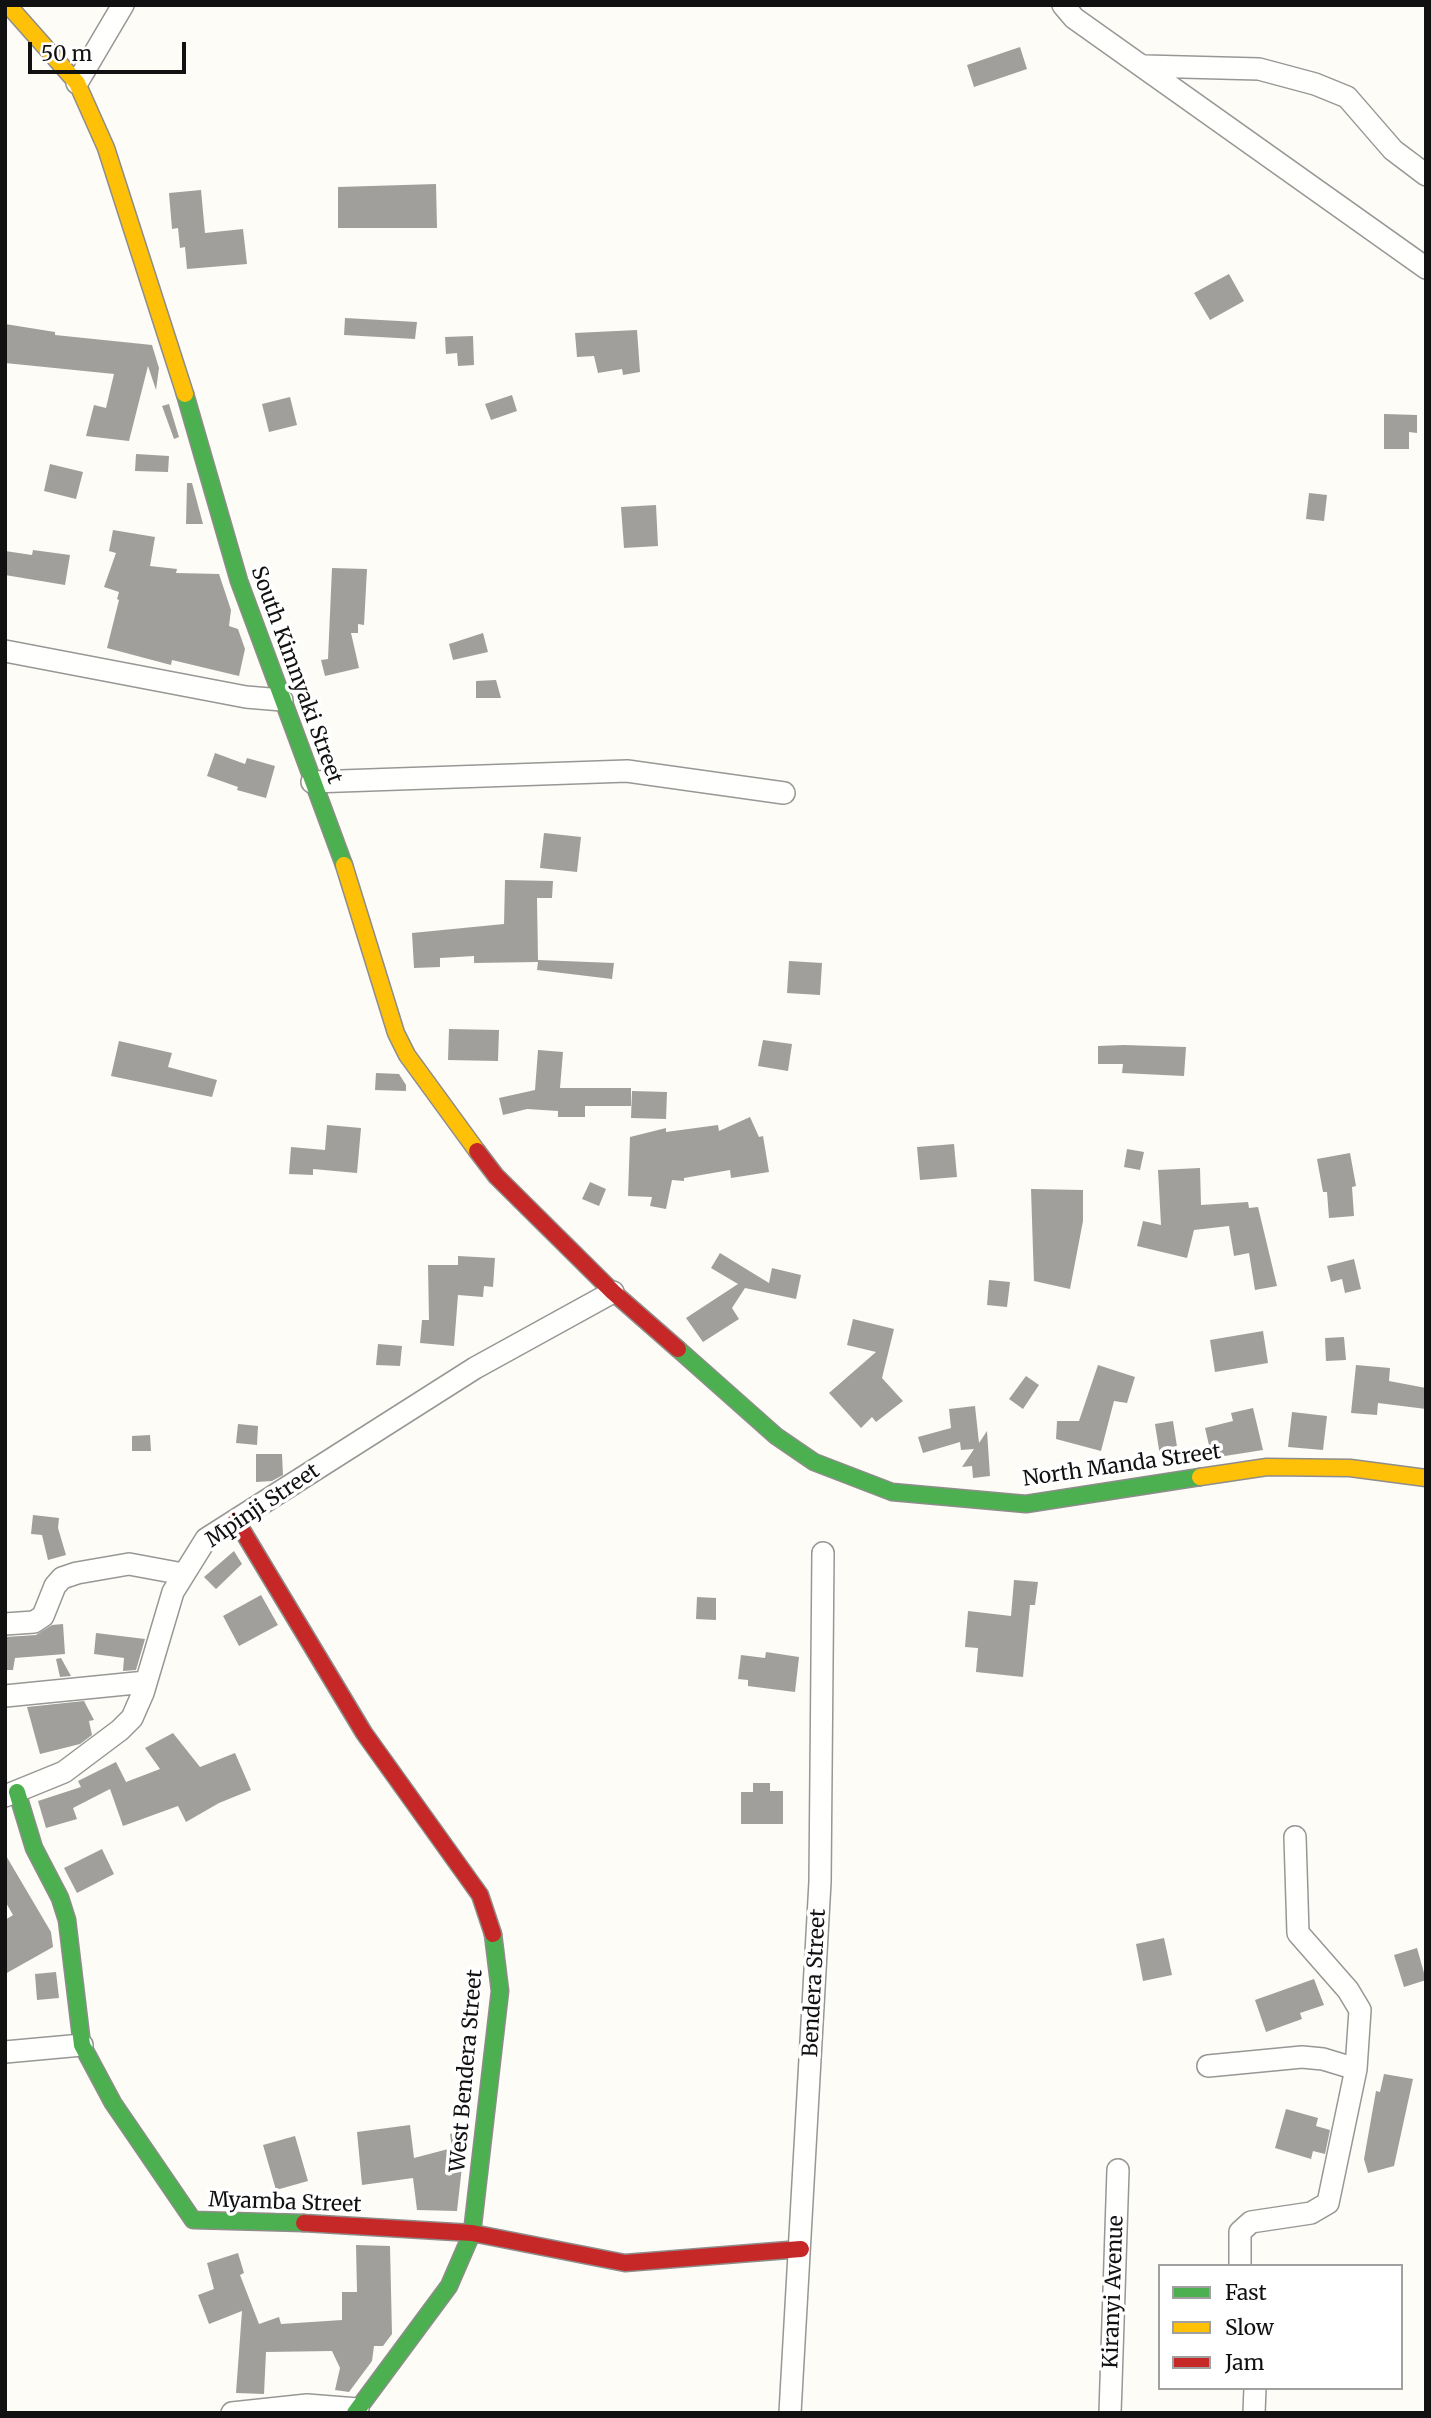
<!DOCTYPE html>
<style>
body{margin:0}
#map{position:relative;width:1431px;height:2418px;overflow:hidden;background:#fdfcf7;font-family:Merriweather,serif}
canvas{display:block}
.frame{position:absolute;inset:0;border:7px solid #111;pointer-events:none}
.legend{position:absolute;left:1158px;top:2264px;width:245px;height:126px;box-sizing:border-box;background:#fff;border:2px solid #a0a0a0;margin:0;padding:9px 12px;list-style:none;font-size:21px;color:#111}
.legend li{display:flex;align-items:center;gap:14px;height:35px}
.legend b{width:35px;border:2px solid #a0a0a0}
.scale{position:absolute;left:28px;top:42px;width:158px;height:32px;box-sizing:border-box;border:4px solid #111;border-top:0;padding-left:9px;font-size:21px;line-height:24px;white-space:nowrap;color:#111;-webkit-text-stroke:5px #fff;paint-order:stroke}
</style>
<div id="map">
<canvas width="1431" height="2418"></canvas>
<div class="frame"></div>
<ul class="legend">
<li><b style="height:9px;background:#4caf50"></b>Fast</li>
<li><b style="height:9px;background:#ffc107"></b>Slow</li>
<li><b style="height:9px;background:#c62828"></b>Jam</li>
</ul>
<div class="scale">50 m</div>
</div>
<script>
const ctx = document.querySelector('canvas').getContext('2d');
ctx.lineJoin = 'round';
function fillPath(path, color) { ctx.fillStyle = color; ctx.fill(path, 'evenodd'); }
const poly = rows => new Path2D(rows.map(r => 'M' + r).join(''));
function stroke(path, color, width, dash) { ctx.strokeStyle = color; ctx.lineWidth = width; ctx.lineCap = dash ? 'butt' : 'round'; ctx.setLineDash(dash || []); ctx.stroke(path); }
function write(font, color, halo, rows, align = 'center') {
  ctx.font = font + ' Merriweather,serif'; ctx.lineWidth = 7; ctx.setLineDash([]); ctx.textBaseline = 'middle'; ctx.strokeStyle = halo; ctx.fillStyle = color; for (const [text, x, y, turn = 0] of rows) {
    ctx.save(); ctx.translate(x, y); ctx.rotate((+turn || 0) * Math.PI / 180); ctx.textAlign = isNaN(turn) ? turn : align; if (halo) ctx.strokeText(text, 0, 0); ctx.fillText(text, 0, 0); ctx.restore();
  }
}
fillPath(poly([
 [1020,47,1027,69,974,87,967,65],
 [436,184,437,228,338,228,338,187],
 [201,190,205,233,243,229,247,264,187,269,185,247,180,248,178,228,172,229,169,193],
 [1229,274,1244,301,1210,320,1194,293],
 [345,318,417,322,415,339,344,335],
 [5,324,55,332,55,335,152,345,159,368,156,390,148,366,129,441,86,436,94,405,106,408,114,374,5,363],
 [637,330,640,372,623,375,622,369,598,373,594,356,577,357,575,333],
 [473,336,474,365,458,366,457,353,446,354,445,337],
 [512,395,517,411,491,420,485,404],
 [290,397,297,425,269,432,262,404],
 [169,404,179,437,174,439,162,406],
 [1384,414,1417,415,1417,433,1409,432,1409,449,1384,449],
 [136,454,169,456,168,472,135,471],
 [50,464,83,472,76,499,44,491],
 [187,483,192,483,203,524,186,524],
 [1309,493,1327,495,1324,521,1306,519],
 [656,505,658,546,624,548,621,507],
 [113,530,155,537,150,566,177,569,176,573,219,574,231,610,229,626,238,629,245,649,239,676,172,660,171,665,107,648,119,600,117,599,119,592,104,587,116,553,109,551],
 [33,550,70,555,65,585,5,575,5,551,32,555],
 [332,568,367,569,364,625,358,624,358,633,351,633,359,668,325,676,321,660,328,659],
 [483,633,488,652,453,660,449,644],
 [496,680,501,698,476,698,476,681],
 [215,753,245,764,247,758,275,766,266,798,237,790,238,787,207,776],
 [544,833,581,837,577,872,540,868],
 [505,880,553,881,552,898,537,898,538,960,614,963,612,979,537,970,538,962,474,963,474,956,440,958,440,967,414,968,412,933,504,924],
 [789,961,822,963,820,995,787,993],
 [449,1029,499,1030,498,1061,448,1060],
 [763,1040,792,1044,788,1071,758,1066],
 [119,1041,172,1053,168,1067,217,1080,212,1097,111,1076],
 [1124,1045,1186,1047,1184,1076,1122,1073,1123,1064,1098,1064,1098,1046],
 [538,1050,563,1052,560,1088,631,1088,631,1106,585,1106,585,1117,558,1117,558,1111,527,1109,503,1115,499,1098,535,1090],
 [376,1073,399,1074,406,1085,406,1091,375,1090],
 [632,1091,667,1092,666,1119,631,1118],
 [750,1117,759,1137,763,1136,769,1172,731,1178,730,1170,684,1178,684,1181,672,1180,666,1209,650,1206,652,1197,628,1196,630,1137,666,1128,666,1132,718,1125,719,1131],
 [327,1125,361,1128,357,1173,313,1169,313,1175,289,1174,291,1147,325,1150],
 [954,1144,957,1177,920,1180,917,1147],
 [1127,1149,1144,1152,1140,1170,1124,1167],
 [1350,1153,1356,1186,1352,1187,1354,1216,1329,1218,1327,1192,1323,1192,1317,1159],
 [1200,1168,1201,1205,1248,1202,1249,1208,1258,1207,1277,1286,1255,1290,1249,1253,1234,1256,1229,1226,1194,1230,1187,1258,1137,1246,1143,1221,1161,1225,1158,1170],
 [590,1182,606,1189,599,1206,582,1199],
 [1031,1189,1083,1190,1083,1221,1070,1289,1034,1281],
 [720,1253,769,1283,772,1268,801,1275,796,1299,745,1288,732,1308,739,1319,703,1342,686,1318,738,1284,711,1268],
 [458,1256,495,1258,493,1287,484,1286,483,1297,458,1295,454,1346,420,1343,422,1320,429,1320,428,1265,458,1265],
 [1354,1259,1361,1289,1345,1293,1342,1279,1331,1282,1327,1266],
 [989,1280,1010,1282,1007,1307,987,1305],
 [853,1319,894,1329,882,1378,903,1401,876,1422,872,1417,861,1428,829,1393,876,1352,847,1345],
 [1263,1331,1268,1363,1215,1372,1210,1340],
 [1344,1337,1346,1360,1326,1361,1325,1338],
 [378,1344,402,1346,400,1366,376,1365],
 [1098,1365,1135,1377,1127,1403,1114,1401,1101,1451,1056,1439,1057,1421,1079,1421],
 [1356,1365,1390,1368,1389,1381,1426,1388,1426,1409,1378,1403,1377,1415,1351,1413],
 [1026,1376,1039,1385,1023,1409,1009,1399],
 [975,1406,979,1443,987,1431,990,1476,973,1478,972,1466,962,1467,974,1449,961,1450,960,1442,923,1453,918,1437,951,1428,949,1409],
 [1253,1408,1263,1450,1212,1458,1205,1428,1233,1421,1231,1413],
 [1292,1412,1327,1416,1323,1450,1288,1447],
 [1173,1421,1178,1453,1160,1456,1155,1424],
 [238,1424,258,1426,257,1445,236,1443],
 [150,1435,151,1451,132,1451,132,1436],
 [256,1454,282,1454,283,1475,272,1481,256,1482],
 [33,1515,59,1518,58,1528,66,1555,48,1560,42,1535,31,1534],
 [234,1551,242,1564,216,1589,204,1577],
 [1014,1580,1038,1582,1035,1605,1030,1605,1023,1677,976,1672,978,1648,965,1647,968,1611,1011,1616],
 [261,1595,278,1625,239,1646,223,1616],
 [697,1597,716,1598,716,1620,696,1619],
 [63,1624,65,1654,15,1658,13,1670,5,1670,5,1637,36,1635,52,1625],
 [96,1633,145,1639,136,1670,123,1671,124,1658,94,1654],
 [766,1652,799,1657,795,1692,748,1686,748,1680,738,1679,741,1655,765,1658],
 [61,1658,71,1676,60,1677,56,1659],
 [84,1701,94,1720,89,1721,92,1735,80,1744,40,1754,27,1707],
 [173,1733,200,1767,235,1753,251,1790,219,1803,186,1822,178,1806,123,1826,110,1789,73,1808,77,1819,46,1828,38,1801,81,1787,78,1781,116,1762,126,1782,160,1769,145,1748],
 [753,1783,770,1783,770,1791,783,1791,783,1824,741,1824,741,1792,753,1792],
 [102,1849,114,1874,77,1893,64,1868],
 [5,1854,51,1932,53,1947,5,1974,5,1920,13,1915,5,1901],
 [1164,1938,1172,1975,1143,1981,1136,1944],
 [1417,1948,1426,1980,1404,1987,1394,1955],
 [56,1972,59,1998,37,2000,35,1974],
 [1314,1979,1324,2005,1300,2013,1302,2019,1266,2032,1255,2000],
 [1384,2074,1413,2079,1394,2166,1368,2173,1364,2159,1376,2091,1380,2092],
 [1286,2109,1318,2118,1316,2126,1330,2130,1325,2154,1313,2151,1311,2159,1275,2148],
 [410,2125,414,2158,452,2148,450,2134,466,2131,457,2211,417,2210,413,2178,362,2185,357,2132],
 [295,2136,308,2181,276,2190,263,2145],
 [356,2245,390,2246,392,2334,383,2346,374,2346,372,2361,349,2392,335,2390,340,2368,332,2351,266,2352,264,2394,236,2393,242,2311,209,2324,198,2295,214,2289,207,2263,238,2253,244,2273,240,2275,259,2324,279,2317,281,2324,342,2320,342,2292,357,2292]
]), '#a19f9c');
const street = poly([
 [1063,5,1074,18,1426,268],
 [1145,66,1259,69,1315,84,1347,97,1393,150,1426,175],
 [77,83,123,5],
 [5,651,246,697,282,700],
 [312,782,627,771,784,793],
 [5,1624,34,1622,43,1616,55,1586,62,1578,77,1573,129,1564,183,1574],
 [5,1696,146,1682],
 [5,1796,64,1772,120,1730,132,1718,143,1693,173,1592,206,1539,475,1368,613,1292],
 [5,2052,82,2045],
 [1208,2066,1302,2057,1323,2059,1356,2069],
 [1240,2266,1240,2232,1251,2222,1311,2213,1328,2203,1356,2069,1360,2010,1348,1990,1298,1933,1295,1837],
 [232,2413,307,2405,358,2409],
 [790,2413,820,1882,823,1553],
 [1110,2413,1118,2170],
 [1254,2413,1255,2388]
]);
const fast = poly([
 [185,394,239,581,344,865],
 [678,1349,776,1436,814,1462,892,1492,1026,1504,1200,1477],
 [17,1792,34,1848,60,1898,67,1920,82,2045,113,2103,193,2220,304,2223],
 [355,2413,449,2286,472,2233,500,1991,493,1934]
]);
const slow = poly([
 [8,5,77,83,106,148,185,394],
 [344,865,396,1033,407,1055,477,1151],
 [1200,1477,1267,1467,1350,1468,1426,1478]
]);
const jam = poly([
 [477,1151,496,1176,613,1292,678,1349],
 [236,1520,364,1733,480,1895,493,1934],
 [304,2223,472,2233,625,2263,801,2249]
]);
stroke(street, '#979795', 24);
stroke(fast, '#8e8d8b', 19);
stroke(slow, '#8e8d8b', 19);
stroke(jam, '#8e8d8b', 19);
stroke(street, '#fffffe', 21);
stroke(fast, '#4caf50', 16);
stroke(slow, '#ffc107', 16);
stroke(jam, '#c62828', 16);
write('21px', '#111', '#fff', [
 ["South Kimnyaki Street",296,675,70],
 ["North Manda Street",1122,1466,-8],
 ["Mpinji Street",263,1506,-34],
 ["Bendera Street",815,1983,-87],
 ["West Bendera Street",467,2071,-85],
 ["Myamba Street",285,2203,2],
 ["Kiranyi Avenue",1114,2292,-88]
]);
</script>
